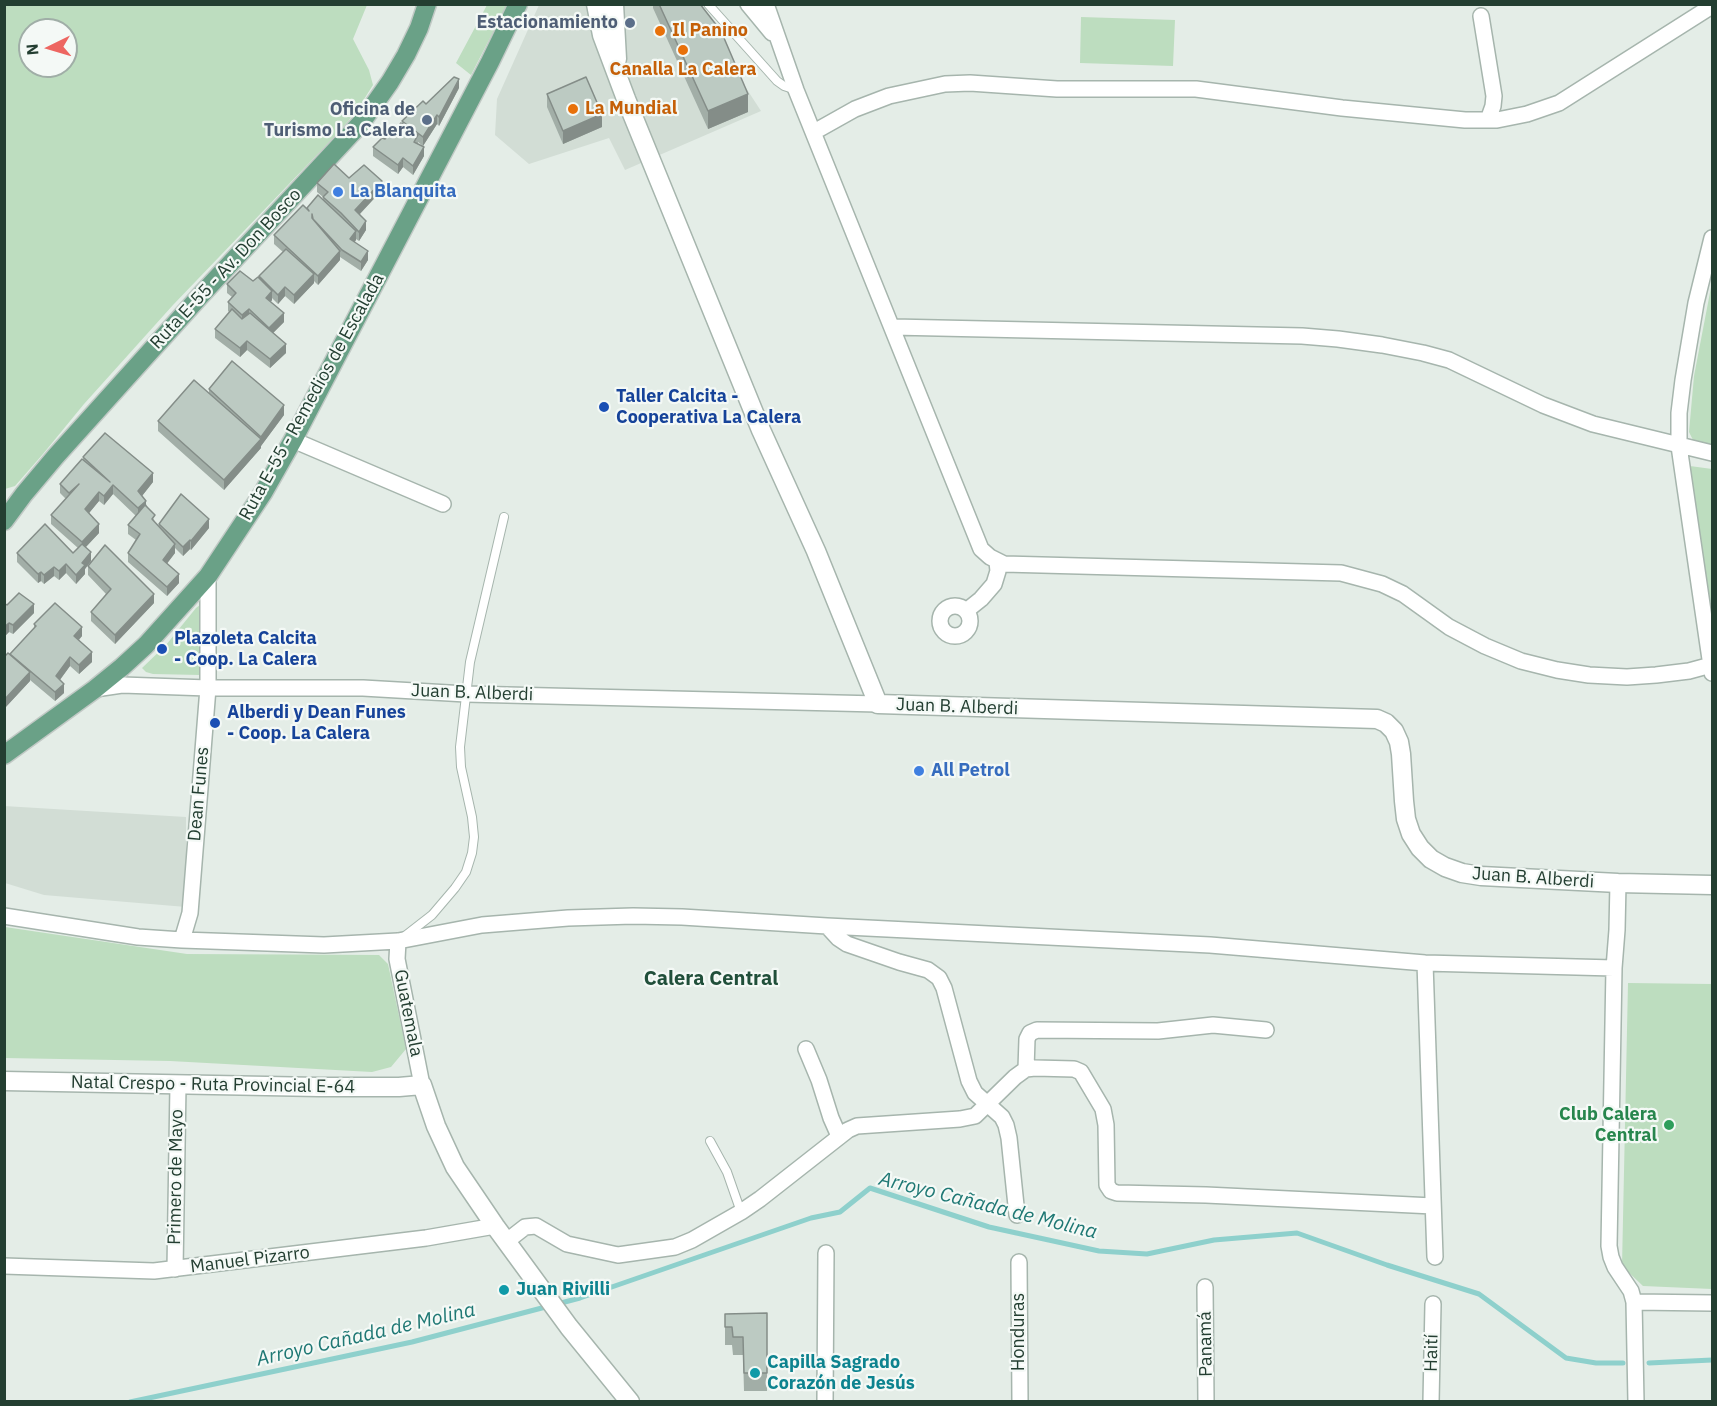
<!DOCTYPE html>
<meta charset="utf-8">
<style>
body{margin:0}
#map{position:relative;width:1717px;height:1406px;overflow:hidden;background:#e4ede7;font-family:"IBM Plex Sans",sans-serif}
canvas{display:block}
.frame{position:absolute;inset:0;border:6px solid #233e31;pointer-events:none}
.north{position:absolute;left:18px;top:18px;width:60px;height:60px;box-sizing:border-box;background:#f4f9f6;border:2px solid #a0aea7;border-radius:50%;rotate:265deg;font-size:16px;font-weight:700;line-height:24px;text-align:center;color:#233e31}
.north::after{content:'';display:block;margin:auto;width:21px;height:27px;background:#ed6661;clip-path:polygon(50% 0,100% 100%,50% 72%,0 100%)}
</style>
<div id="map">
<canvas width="1717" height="1406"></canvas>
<div class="frame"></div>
<div class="north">N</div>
</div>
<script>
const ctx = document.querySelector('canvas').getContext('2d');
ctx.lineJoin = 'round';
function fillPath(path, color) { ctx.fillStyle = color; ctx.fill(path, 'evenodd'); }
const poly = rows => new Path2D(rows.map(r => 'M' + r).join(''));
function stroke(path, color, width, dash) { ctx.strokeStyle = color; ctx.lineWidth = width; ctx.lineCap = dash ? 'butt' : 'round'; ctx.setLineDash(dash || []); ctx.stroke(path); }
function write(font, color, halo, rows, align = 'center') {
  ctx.font = font + ' "IBM Plex Sans",sans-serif'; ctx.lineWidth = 4.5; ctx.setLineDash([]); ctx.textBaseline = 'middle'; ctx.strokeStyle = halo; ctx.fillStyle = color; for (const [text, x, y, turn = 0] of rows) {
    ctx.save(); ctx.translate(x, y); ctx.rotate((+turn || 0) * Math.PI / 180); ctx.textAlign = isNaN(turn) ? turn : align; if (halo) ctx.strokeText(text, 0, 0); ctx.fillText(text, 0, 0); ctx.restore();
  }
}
fillPath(poly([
 [539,5,692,5,761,111,625,170,609,138,529,164,495,135,497,99],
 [4,806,186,817,186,907,44,895,5,883]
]), '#d2ddd5');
fillPath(poly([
 [5,4,367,5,353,39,369,70,373,85,356,112,336,135,173,305,84,404,43,454,15,486,5,489],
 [30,30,66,30,66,66,30,66],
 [487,5,507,5,471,75,456,63],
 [1081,17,1175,20,1173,66,1080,63],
 [1712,282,1712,446,1694,442,1689,432,1694,376],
 [1690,466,1712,469,1712,614],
 [200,605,203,607,202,668,200,675,153,674,146,672,142,668,166,645,196,608],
 [5,927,187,954,379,955,388,964,406,1049,391,1067,372,1072,170,1061,5,1058],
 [1628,983,1712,984,1712,1289,1643,1286,1622,1266]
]), '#bdddbf');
stroke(poly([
 [1649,1363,1712,1360],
 [130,1402,412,1342,580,1298,811,1218,840,1212,870,1188,989,1227,1099,1251,1147,1254,1214,1240,1297,1233,1387,1265,1479,1294,1566,1358,1596,1363,1623,1363]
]), '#8ed0cc', 5);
const service = poly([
 [708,4,777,81,784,86,796,90],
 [405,936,432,915,455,888,466,872,472,853,474,837,472,817,461,767,460,747,470,662,504,517],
 [710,1141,727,1172,741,1212]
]);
const minor = poly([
 [748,4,772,33],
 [766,4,796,90,981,549,990,557,1004,564,1341,573,1382,584,1403,594,1449,627,1485,646,1521,661,1557,670,1589,675,1627,677,1656,675,1689,671,1711,665],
 [1481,16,1494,96,1493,106,1488,120],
 [814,132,855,109,889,96,945,84,970,83,1057,89,1196,89,1342,108,1465,120,1497,120,1527,114,1559,103,1712,6],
 [1712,238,1696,303,1683,380,1679,413,1679,446,1712,673],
 [893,327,1302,336,1338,339,1382,345,1423,353,1449,360,1543,405,1593,424,1712,453],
 [293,440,443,504],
 '940 621a15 15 0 1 1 30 0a15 15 0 1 1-30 0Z',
 [966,611,981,599,994,584,998,571,997,562],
 [95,689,122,685,208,688,363,688,466,694,878,704],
 [1618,883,1617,930,1614,968,1609,1246,1611,1257,1615,1267,1631,1291,1634,1302,1636,1402],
 [4,916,138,937,182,940,324,945,398,941,482,925,568,918,633,916,682,917,827,926,1210,945,1425,963,1614,968],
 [827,926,838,938,847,944,899,962,928,970,939,978,944,988,969,1081,975,1093,1002,1117,1006,1125,1009,1138,1017,1215],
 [182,940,190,913,208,688,208,576],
 [398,941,397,959,422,1085],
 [1425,963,1435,1257],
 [806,1049,819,1080,831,1118,839,1136],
 [1026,1069,1027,1039,1030,1033,1037,1030,1158,1031,1213,1025,1266,1030],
 [507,1241,525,1227,536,1226,567,1244,618,1255,675,1247,692,1240,741,1212,760,1199,848,1130,857,1126,960,1119,975,1116,1015,1077,1026,1069,1035,1068,1074,1069,1081,1072,1103,1109,1106,1125,1107,1185,1111,1191,1117,1193,1206,1195,1433,1206],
 [1019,1262,1020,1402],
 [4,1266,154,1271,426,1238,495,1226],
 [175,1269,178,1085],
 [1205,1287,1206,1402],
 [1634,1302,1712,1303],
 [825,1402,826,1253],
 [1431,1402,1433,1304]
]);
const tertiary = poly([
 [596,4,602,35,626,99,761,430,816,551,878,704,1377,719,1386,723,1394,731,1399,742,1401,754,1404,801,1406,819,1411,834,1420,848,1431,859,1445,867,1462,873,1481,876,1618,883,1712,885],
 [614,4,617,59],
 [4,1081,319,1087,399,1087,422,1085,436,1126,455,1167,495,1226,569,1327,630,1402]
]);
const primary = poly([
 [4,521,24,494,56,456,201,295,361,123,390,82,406,55,419,28,427,4],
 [4,755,95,689,122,667,146,645,208,576,263,493,293,440,490,62,518,4]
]);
stroke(service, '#a6b5ad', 10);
stroke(minor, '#a6b5ad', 18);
stroke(tertiary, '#a6b5ad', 21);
stroke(primary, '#c1c9c5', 21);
stroke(service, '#fff', 8);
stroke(minor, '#fff', 15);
stroke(tertiary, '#fff', 18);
stroke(primary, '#6aa187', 18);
fillPath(poly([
 [653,4,700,4,748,112,708,129,653,8],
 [459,88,439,126,437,124,423,146,418,142,418,144,424,156,413,175,403,167,398,174,373,156,373,147,385,139,402,123,402,121,426,104],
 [547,94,602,127,563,144,547,107],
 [349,178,382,190,360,214,366,230,359,241,356,239,355,242,368,260,361,271,340,257,340,260,318,285,314,281,314,283,294,304,285,296,278,304,272,298,272,300,271,302,284,322,273,333,286,353,270,368,247,350,240,357,215,338,215,329,229,312,228,311,228,302,232,297,227,293,227,284,253,281,259,277,259,276,283,252,274,244,274,235,307,210,307,208,323,199,323,197,317,192,317,183],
 [209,389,284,415,261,446,261,448,224,490,158,431,158,421,209,393],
 [83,457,153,482,142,496,155,522,159,526,159,524,209,528,191,550,190,549,183,556,175,548,175,553,167,563,179,583,167,596,128,562,128,553,136,540,128,534,128,525,136,516,113,494,104,505,99,501,89,513,99,533,86,547,91,561,85,569,85,574,76,584,66,573,59,580,54,576,44,584,41,581,38,583,17,562,17,553,73,553,78,548,51,524,51,515,66,499,60,493,60,484,83,460],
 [88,566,154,603,115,644,91,621,91,612,106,594,88,575],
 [4,603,7,605,34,613,13,634,9,632,4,637],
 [34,624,82,636,79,640,92,662,79,674,70,666,60,680,64,693,55,701,30,680,30,681,4,709,4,657,10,656,10,654,34,628],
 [767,1313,767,1391,744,1391,743,1355,733,1355,732,1345,725,1345,725,1314]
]), '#a2aea7');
fillPath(poly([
 [459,79,459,88,439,126,439,117],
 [748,94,748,112,708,129,708,111],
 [602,114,602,127,563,144,563,131],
 [437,115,437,124,423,146,423,137],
 [424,147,424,156,413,175,413,166],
 [403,158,403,167,398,174,398,165],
 [382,181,382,190,355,219,355,210],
 [366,221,366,230,359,241,359,232],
 [356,231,356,240,350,248,350,239],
 [340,251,340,260,318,285,318,276],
 [368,251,368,260,361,271,361,262],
 [314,274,314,283,294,304,294,295],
 [285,287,285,296,278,304,278,295],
 [272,291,272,300,266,307,266,298],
 [249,309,249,318,242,325,242,315],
 [284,313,284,322,269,337,269,328],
 [247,341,247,350,240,357,240,348],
 [286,344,286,353,270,368,270,359],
 [284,405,284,415,261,446,261,437],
 [261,439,261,448,224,490,224,480],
 [153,473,153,482,138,501,138,491],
 [113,485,113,494,104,505,104,496],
 [99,492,99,501,85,518,85,509],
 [146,501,146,510,138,518,138,508],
 [209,519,209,528,191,550,191,541],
 [99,524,99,533,82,551,82,542],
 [190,540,190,549,183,556,183,547],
 [175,544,175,553,163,569,163,560],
 [91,552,91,561,85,569,85,574,76,584,76,575,82,563],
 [66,564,66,573,59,580,59,571],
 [54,567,54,576,44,584,44,575],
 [41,572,41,581,38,583,38,574],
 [179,574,179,583,167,596,167,587],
 [154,594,154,603,115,644,115,635],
 [34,604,34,613,13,634,13,625],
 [9,623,9,632,4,637,4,627],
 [82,627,82,636,74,645,74,636],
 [92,652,92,662,79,674,79,665],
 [70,657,70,666,56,685,56,676],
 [30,672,30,681,4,709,4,700],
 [64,684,64,693,55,701,55,692]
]), '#848d88');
const building = poly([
 [659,4,700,4,721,31,748,94,708,111,659,4],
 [454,77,459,79,439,117,437,115,423,137,402,121,423,101,426,104,454,77],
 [586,77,602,114,563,131,547,94,586,77],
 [401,123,418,135,414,142,424,147,413,166,403,158,398,165,373,147,382,138,385,139,401,123],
 [334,164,349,178,364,165,382,181,355,210,366,221,359,232,341,213,323,197,328,192,317,183,334,164],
 [318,195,356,231,350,239,368,251,361,262,342,250,313,219,312,214,312,218,340,251,318,276,274,235,303,205,309,211,307,208,318,195],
 [286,249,314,274,294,295,285,287,278,295,259,276,286,249],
 [240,271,253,281,258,277,272,291,266,298,284,313,269,328,249,309,242,315,228,302,236,293,227,284,240,271],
 [232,309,242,319,250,313,286,344,270,359,247,341,240,348,215,329,232,309],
 [232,361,284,405,261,437,209,389,232,361],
 [194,380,261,439,224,480,158,421,194,380],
 [105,433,153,473,138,491,146,501,138,508,113,485,104,496,99,492,85,509,99,524,82,542,51,515,79,484,69,493,60,484,82,459,110,482,83,457,105,433],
 [181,494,209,519,191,541,190,540,183,547,159,524,181,494],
 [145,505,155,515,152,519,175,544,163,560,179,574,167,587,128,553,140,534,128,525,145,505],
 [45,524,73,553,82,544,91,552,82,563,85,565,76,575,66,564,59,571,54,567,44,575,41,572,38,574,17,553,45,524],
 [105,545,154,594,115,635,91,612,111,589,88,566,105,545],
 [19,593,34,604,13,625,9,623,4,627,4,603,7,605,19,593],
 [55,603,82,627,74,636,92,652,79,665,70,657,56,676,64,684,55,692,10,654,36,626,34,624,55,603],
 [8,653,30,672,4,700,4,657,8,653],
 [767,1313,767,1373,744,1373,743,1337,733,1337,732,1327,725,1327,725,1314,767,1313]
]);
fillPath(building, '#bccac2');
stroke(building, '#848d88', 1.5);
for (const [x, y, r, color] of [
 [630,23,6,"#5c6f8a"],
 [660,31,6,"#e8710a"],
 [683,50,6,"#e8710a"],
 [573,109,6,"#e8710a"],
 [427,120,6,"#5c6f8a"],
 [338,192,6,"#3f7fe0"],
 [604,407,6,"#1a4fb4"],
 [162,649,6,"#1a4fb4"],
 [215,723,6,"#1a4fb4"],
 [919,771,6,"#3f7fe0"],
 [1669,1125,6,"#2e9e5b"],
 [504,1290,6,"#0f9aa8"],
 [755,1373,6,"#0f9aa8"]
]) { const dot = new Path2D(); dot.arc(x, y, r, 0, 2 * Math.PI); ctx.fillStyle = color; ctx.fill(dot); stroke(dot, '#f4f9f6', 2); }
write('bold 18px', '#4e5e75', '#f4f9f6', [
 ["Estacionamiento",618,23],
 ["Oficina de",415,110],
 ["Turismo La Calera",415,131]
], 'right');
write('bold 18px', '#c56008', '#f4f9f6', [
 ["Il Panino",672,31],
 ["Canalla La Calera",683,70,"center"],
 ["La Mundial",585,109]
], 'left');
write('bold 18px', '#366cbe', '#f4f9f6', [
 ["La Blanquita",350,192],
 ["All Petrol",931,771]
], 'left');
write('18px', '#233e31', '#f4f9f6', [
 ["Ruta E-55 - Av. Don Bosco",226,269,-47],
 ["Ruta E-55 - Remedios de Escalada",312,397,-61],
 ["Juan B. Alberdi",472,693,2],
 ["Juan B. Alberdi",957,707,2],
 ["Dean Funes",199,794,-85],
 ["Juan B. Alberdi",1533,878,4],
 ["Guatemala",408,1013,79],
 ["Natal Crespo - Ruta Provincial E-64",213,1085,1],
 ["Primero de Mayo",176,1177,-89],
 ["Manuel Pizarro",250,1260,-7],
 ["Honduras",1019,1332,-90],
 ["Panamá",1206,1344,-91],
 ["Haití",1432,1353,-89]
]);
write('bold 18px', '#164399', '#f4f9f6', [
 ["Taller Calcita -",616,397],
 ["Cooperativa La Calera",616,418],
 ["Plazoleta Calcita",174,639],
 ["- Coop. La Calera",174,660],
 ["Alberdi y Dean Funes",227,713],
 ["- Coop. La Calera",227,734]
], 'left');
write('bold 18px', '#27864d', '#f4f9f6', [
 ["Club Calera",1657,1115],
 ["Central",1657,1136]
], 'right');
write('bold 18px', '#0d838f', '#f4f9f6', [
 ["Juan Rivilli",516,1290],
 ["Capilla Sagrado",767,1363],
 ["Corazón de Jesús",767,1384]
], 'left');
write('bold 20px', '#204f3a', '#f4f9f6', [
 ["Calera Central",711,979]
]);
write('italic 20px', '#1f7874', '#f4f9f6', [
 ["Arroyo Cañada de Molina",988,1206,14],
 ["Arroyo Cañada de Molina",366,1335,-13]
]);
</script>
